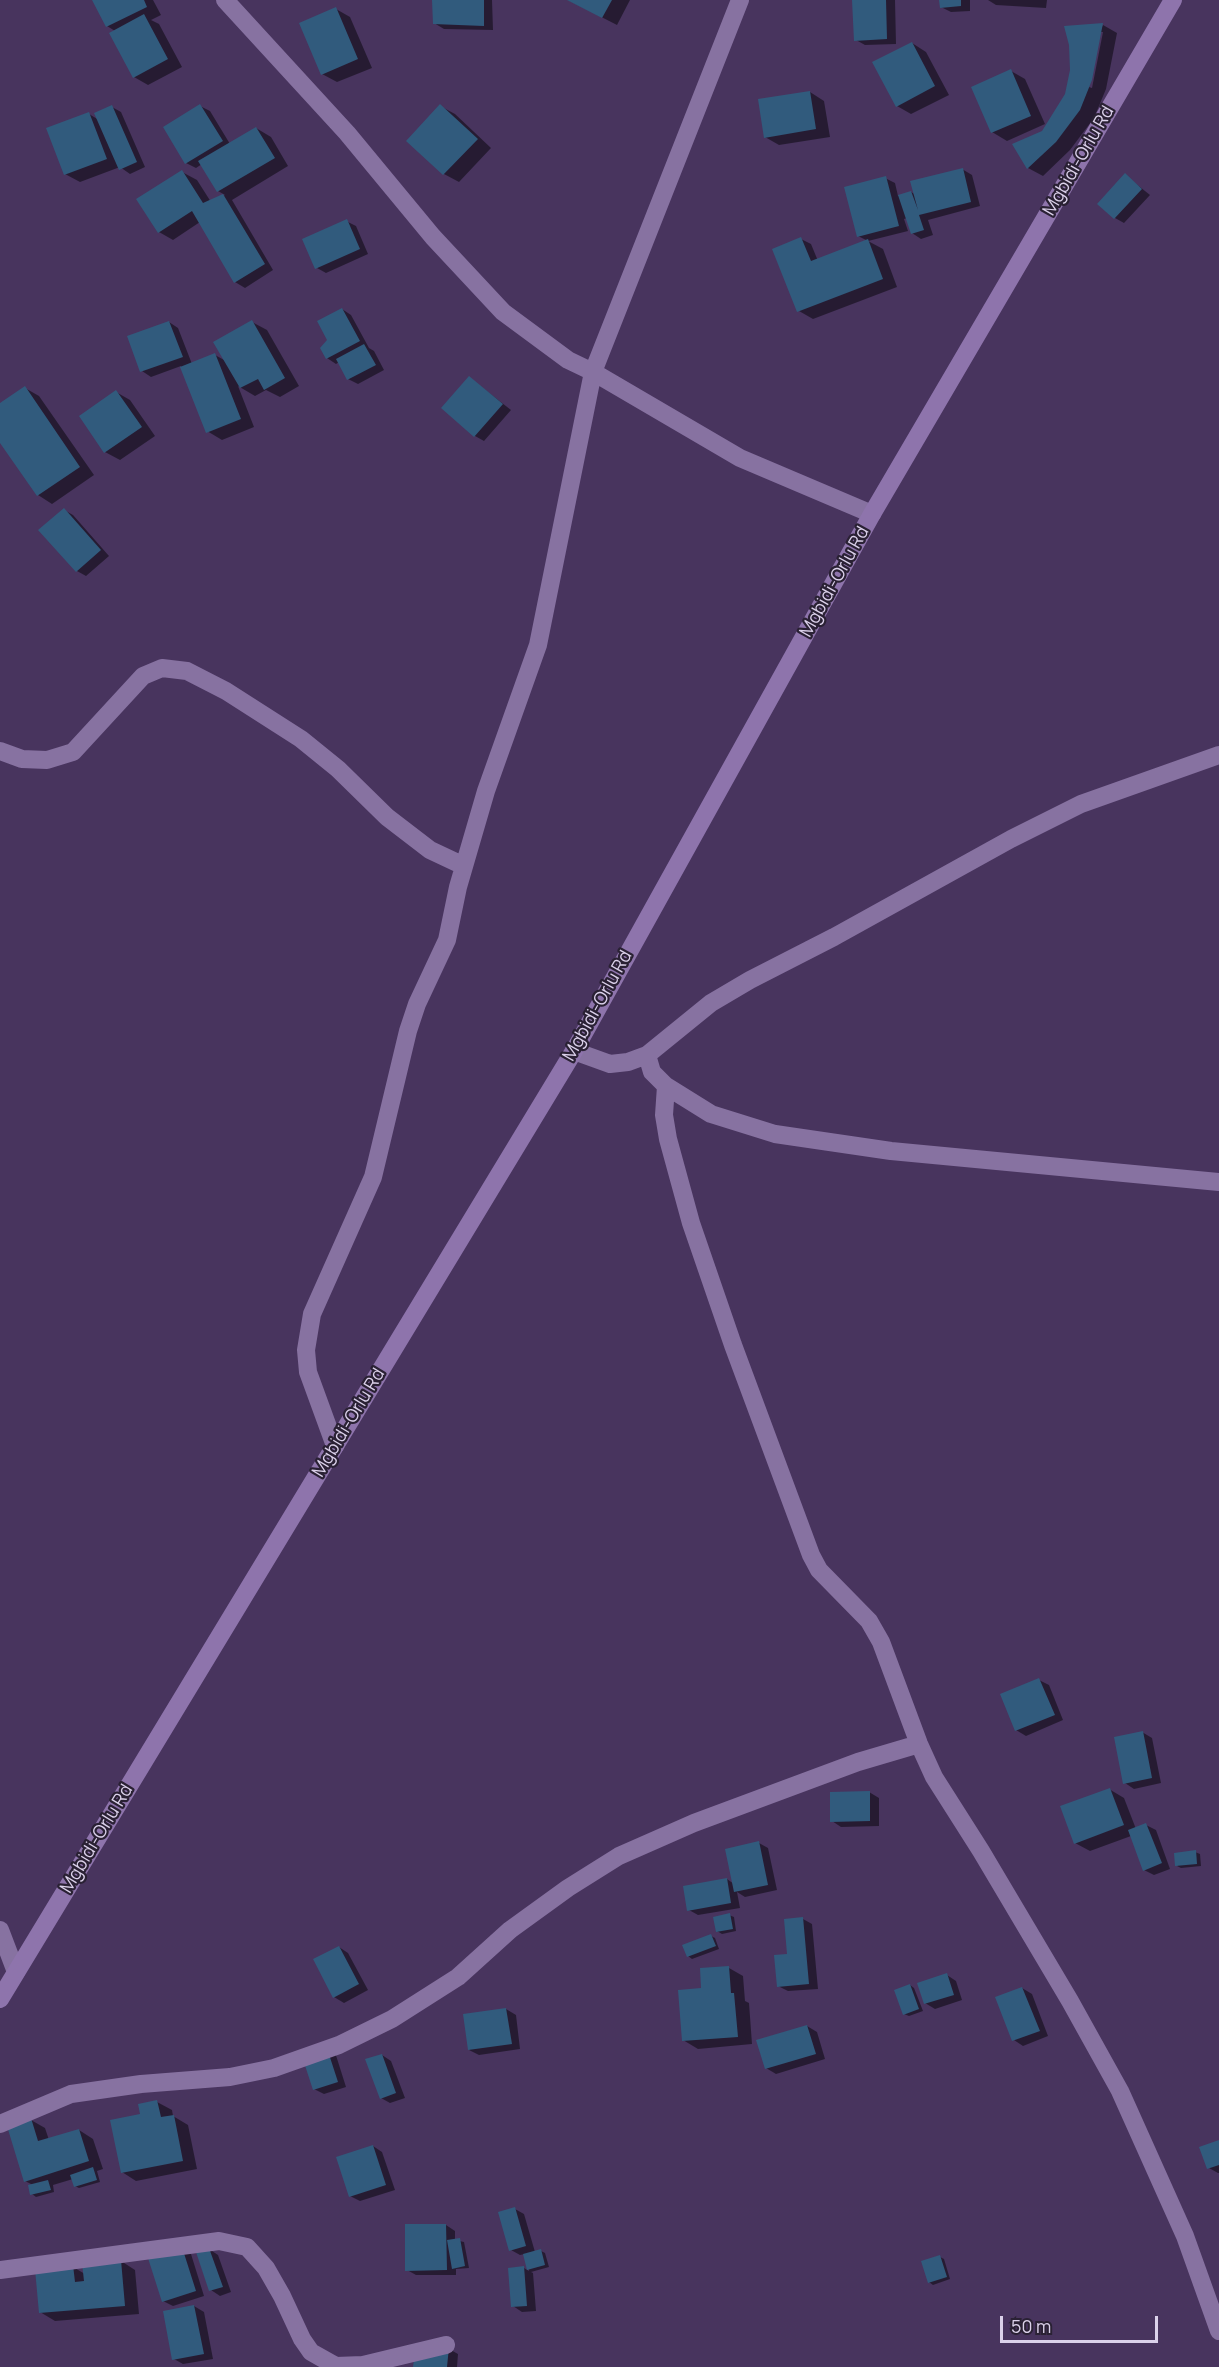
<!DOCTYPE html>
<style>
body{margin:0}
#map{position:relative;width:1219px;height:2367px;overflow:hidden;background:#48345e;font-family:Manrope,sans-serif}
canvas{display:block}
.scale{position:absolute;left:1000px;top:2316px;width:158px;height:27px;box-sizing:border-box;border:3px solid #dbd1ea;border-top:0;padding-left:8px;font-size:18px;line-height:21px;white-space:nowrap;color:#dbd1ea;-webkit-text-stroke:4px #2a2134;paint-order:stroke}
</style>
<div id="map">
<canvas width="1219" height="2367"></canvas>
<div class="scale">50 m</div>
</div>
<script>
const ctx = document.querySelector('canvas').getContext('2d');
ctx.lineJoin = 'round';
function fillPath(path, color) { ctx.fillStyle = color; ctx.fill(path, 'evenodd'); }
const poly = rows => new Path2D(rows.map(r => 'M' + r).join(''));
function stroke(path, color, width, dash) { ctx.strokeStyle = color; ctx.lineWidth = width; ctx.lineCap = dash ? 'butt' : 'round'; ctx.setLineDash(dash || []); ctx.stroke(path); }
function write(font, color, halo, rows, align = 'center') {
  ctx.font = font + ' Manrope,sans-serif'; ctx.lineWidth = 4.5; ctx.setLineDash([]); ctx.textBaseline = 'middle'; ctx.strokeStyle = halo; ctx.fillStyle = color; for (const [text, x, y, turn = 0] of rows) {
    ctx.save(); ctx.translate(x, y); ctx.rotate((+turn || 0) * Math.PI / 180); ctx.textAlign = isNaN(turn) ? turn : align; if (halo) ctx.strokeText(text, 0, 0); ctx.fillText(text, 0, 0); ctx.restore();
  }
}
fillPath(poly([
 [94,0,153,0,161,15,151,20,159,24,182,67,148,85,134,77,115,31,107,26],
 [434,0,492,0,493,30,444,29,434,23],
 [568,0,630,0,617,25],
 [854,0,895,0,896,44,865,45,856,40],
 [941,0,970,0,970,11,951,12,941,7],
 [988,0,1047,0,1046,8,996,5],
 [336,9,350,17,372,68,337,82,322,74],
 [1103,25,1117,33,1106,89,1094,118,1070,150,1043,176,1028,168,1014,145,1043,132,1066,95],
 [1100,32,1103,32,1092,88,1089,87],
 [912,43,926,52,949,95,911,114,897,106],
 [1011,71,1025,79,1045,124,1007,141,992,132,973,87],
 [810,92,824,101,830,137,779,145,765,137],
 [200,106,210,111,230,144,256,128,271,137,288,166,232,200,273,270,245,288,235,282,200,222,173,240,159,232,182,172,197,180,211,202,225,195,218,191,202,164,196,168,186,163],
 [440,106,455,114,491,148,459,182,444,174,408,141],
 [112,107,121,112,145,167,130,174,120,167,80,182,65,174,89,114,99,120],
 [962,169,972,175,980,206,928,220,933,235,921,239,912,233,907,218,904,219,908,231,868,241,883,249,897,287,813,319,799,311,801,239,811,244,818,261,868,241,858,236,885,178,895,183,898,196,911,192,916,195],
 [1125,175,1150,195,1124,223,1115,218],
 [346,221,356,226,368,254,326,273,317,268],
 [342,309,351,315,369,348,374,351,384,370,358,384,348,379,339,362,336,364,327,358,329,340],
 [169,322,178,328,192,364,215,355,226,361,252,322,267,330,299,386,280,397,266,390,255,396,238,386,254,427,222,440,207,431,181,366,151,377,142,371],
 [470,378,511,410,484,441,475,436],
 [25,388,39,396,94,475,52,504,38,495,0,440,0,405],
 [116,392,130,400,155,436,120,460,105,452,81,416],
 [64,510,73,515,109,556,86,576,77,571],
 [1039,1680,1049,1685,1063,1720,1026,1736,1016,1730],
 [1142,1732,1152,1738,1161,1783,1134,1789,1125,1783],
 [1109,1789,1124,1798,1136,1829,1146,1825,1156,1830,1170,1869,1154,1875,1144,1870,1131,1836,1090,1851,1075,1843],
 [869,1792,879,1798,879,1826,841,1827,832,1821],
 [759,1843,768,1848,777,1890,745,1897,737,1892,740,1908,698,1915,689,1910,727,1879,734,1884],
 [1195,1852,1200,1854,1201,1866,1181,1868,1177,1866],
 [729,1915,734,1917,736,1931,722,1934,717,1931],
 [803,1919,812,1924,818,1989,788,1991,778,1986],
 [711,1936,715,1938,719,1949,692,1959,688,1956],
 [339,1947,348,1953,368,1990,344,2003,334,1997],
 [729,1968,743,1976,745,2001,749,2003,752,2044,698,2049,683,2040,703,1990],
 [947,1975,956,1981,962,2000,935,2009,925,2003],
 [910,1985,914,1988,923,2011,909,2016,904,2014],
 [1022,1988,1032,1994,1048,2036,1023,2046,1014,2040],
 [506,2009,516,2015,520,2049,479,2055,469,2050],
 [807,2026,817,2032,825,2059,776,2074,766,2068],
 [334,2049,346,2087,324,2094,314,2089],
 [382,2055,391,2061,405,2098,390,2103,381,2098],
 [157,2102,172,2110,173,2116,188,2125,197,2169,136,2181,122,2172,142,2115],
 [31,2120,45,2128,49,2140,79,2130,93,2139,103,2169,97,2171,100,2182,79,2188,75,2186,73,2179,53,2185,54,2192,36,2197,32,2194,33,2185,25,2181],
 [1219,2141,1219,2173,1218,2173,1209,2168],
 [373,2146,382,2152,395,2190,360,2201,350,2196],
 [515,2209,524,2214,535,2252,541,2251,545,2253,549,2267,531,2272,533,2273,536,2311,522,2312,513,2306,524,2268,529,2271,525,2254,520,2255,511,2250],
 [446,2225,455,2231,455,2240,464,2242,469,2268,456,2269,456,2275,416,2275,407,2270],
 [181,2249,191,2254,204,2296,173,2306,163,2301],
 [209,2249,218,2255,231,2292,220,2296,211,2290],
 [940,2257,944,2259,950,2279,933,2285,929,2282],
 [121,2261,135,2270,139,2314,55,2321,40,2312,73,2267,85,2274],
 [194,2306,204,2312,213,2359,183,2364,174,2359],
 [449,2349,458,2354,457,2367,415,2367]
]), '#0007');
fillPath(poly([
 [92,0,144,0,147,7,106,27],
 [432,0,484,0,484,26,433,24],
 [567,0,612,0,602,18],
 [852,0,886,0,887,39,854,41],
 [939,0,961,0,961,6,940,8],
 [336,7,358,59,321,75,299,23],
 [144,14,168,59,133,78,109,33],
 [1103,23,1092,80,1080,110,1056,142,1027,169,1012,144,1042,131,1065,94,1070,70,1069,45,1064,26],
 [912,42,935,86,896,107,872,62],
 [1011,69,1031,116,991,133,971,87],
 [810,91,816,129,764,138,758,99],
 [200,104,223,141,185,164,163,127],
 [440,104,478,139,443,175,406,141],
 [112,105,137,162,119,170,94,113],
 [89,112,107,159,64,175,46,128],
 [256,127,275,158,217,192,198,161],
 [963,168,971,202,919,215,924,230,911,234,898,195,911,191,918,210,910,181],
 [182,170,203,203,223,194,265,264,234,283,192,211,158,233,136,199],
 [1125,173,1142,189,1114,219,1097,204],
 [886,176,899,226,857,237,844,187],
 [347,219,360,249,315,269,302,239],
 [801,237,811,261,868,239,883,279,797,312,772,249],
 [342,308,360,341,326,359,320,348,327,340,317,321],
 [252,320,285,378,264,390,258,379,240,388,213,342],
 [169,321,183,357,140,372,127,336],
 [364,344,376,365,347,380,336,359],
 [215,353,241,419,206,433,180,367],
 [469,376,503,404,474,437,441,408],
 [25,386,80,467,37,496,0,443,0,403],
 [116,390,142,427,104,453,79,416],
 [64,508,101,550,76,572,38,530],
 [1039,1678,1055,1715,1015,1731,1000,1694],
 [1143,1731,1152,1778,1123,1784,1114,1737],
 [1110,1788,1124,1825,1074,1844,1060,1806],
 [870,1791,870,1821,830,1822,830,1792],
 [1146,1823,1162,1863,1143,1871,1128,1830],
 [759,1841,768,1885,734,1892,725,1849],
 [1196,1850,1197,1864,1175,1866,1174,1853],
 [727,1878,731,1903,687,1911,683,1886],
 [730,1913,733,1929,716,1932,713,1917],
 [803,1917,809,1984,777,1987,774,1955,787,1954,784,1919],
 [711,1934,716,1946,687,1957,682,1945],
 [339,1946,359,1984,333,1998,313,1959],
 [729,1966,731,1993,734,1993,738,2037,682,2041,678,1990,701,1988,700,1968],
 [947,1973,954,1995,924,2004,917,1983],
 [910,1984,919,2009,903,2015,894,1990],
 [1022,1987,1040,2031,1012,2041,995,1997],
 [506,2008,512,2044,468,2050,463,2014],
 [807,2025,816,2054,765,2069,756,2040],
 [325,2042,338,2082,313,2090,300,2050],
 [382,2054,396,2093,380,2099,365,2059],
 [157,2100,161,2117,174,2115,183,2161,121,2173,110,2120,140,2114,138,2104],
 [31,2118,38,2141,79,2129,89,2161,24,2182,7,2126],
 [1219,2140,1219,2165,1207,2169,1199,2147],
 [373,2145,386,2185,349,2197,336,2157],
 [93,2167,97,2180,74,2187,70,2175],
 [48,2180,51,2190,30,2195,28,2185],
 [515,2207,526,2246,509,2251,498,2212],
 [405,2224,446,2224,447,2270,405,2271],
 [460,2238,465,2266,452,2269,447,2240],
 [182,2247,196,2291,162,2302,148,2258],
 [209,2248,223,2287,209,2291,196,2252],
 [541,2249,545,2265,527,2270,523,2254],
 [940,2255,947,2277,928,2283,921,2261],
 [121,2260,125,2306,39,2313,35,2269,73,2265,75,2282,84,2281,82,2263],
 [524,2266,527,2306,511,2307,508,2268],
 [194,2305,204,2354,172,2360,163,2311],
 [416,2344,449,2347,447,2367,413,2367]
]), '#315b7d');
stroke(poly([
 [225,0,347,133,433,237,503,312,568,360,593,372,740,458,872,514],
 [0,751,22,759,47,760,73,752,143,676,162,668,187,671,226,691,301,739,338,769,387,817,430,850,464,866],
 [574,1051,610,1064,628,1062,647,1055,711,1003,750,980,834,937,1011,839,1081,804,1219,755],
 [647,1055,652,1072,666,1086,711,1114,775,1134,891,1151,1219,1182],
 [666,1086,664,1115,668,1139,691,1223,733,1345,811,1555,819,1570,869,1621,881,1642,919,1744,934,1777,981,1851,1070,2001,1120,2091,1185,2236,1219,2331],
 [335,1446,308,1372,306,1350,312,1314,373,1177,408,1031,417,1004,447,940,458,887,486,791,538,645,593,372,740,0],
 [0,1930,16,1972],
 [0,2124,71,2094,141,2084,230,2077,274,2068,339,2045,392,2019,458,1977,510,1930,568,1888,619,1856,694,1823,858,1762,919,1744],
 [0,2270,219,2241,247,2247,266,2268,282,2296,302,2339,311,2352,336,2366,363,2365,446,2345]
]), '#8772a1', 18);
stroke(poly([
 [0,1999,574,1051,872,514,1173,0]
]), '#8e74ac', 18);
write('18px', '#dbd1ea', '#2a2134', [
 ["Mgbidi-Orlu Rd",1079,161,-60],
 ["Mgbidi-Orlu Rd",835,582,-61],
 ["Mgbidi-Orlu Rd",598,1006,-61],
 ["Mgbidi-Orlu Rd",349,1423,-59],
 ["Mgbidi-Orlu Rd",97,1839,-59]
]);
</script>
